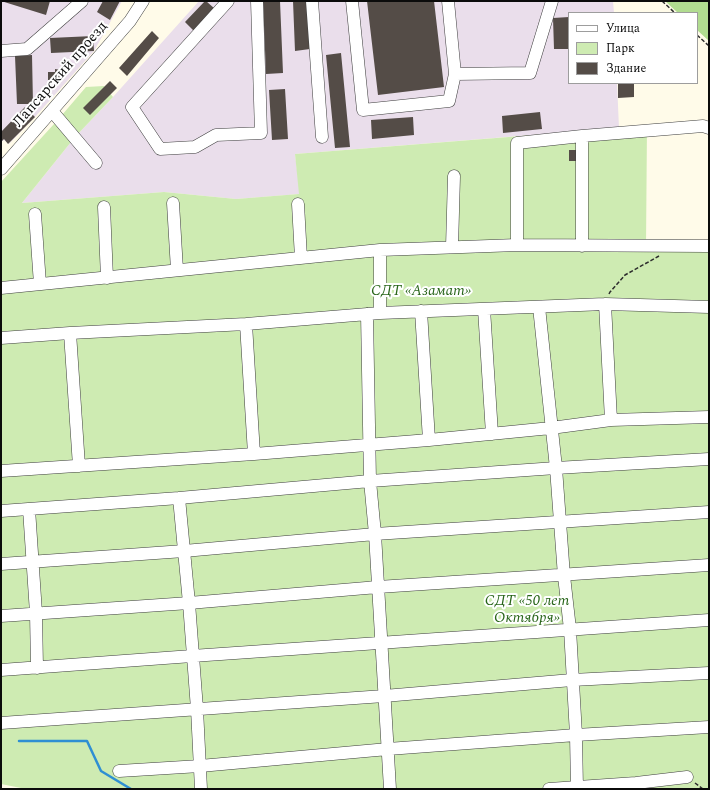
<!DOCTYPE html>
<meta charset="utf-8">
<style>
body{margin:0}
#map{position:relative;width:710px;height:790px;overflow:hidden;background:#fffbe9;font-family:Spectral,serif}
canvas{display:block}
.frame{position:absolute;inset:0;border:2px solid #0b0b0b;pointer-events:none}
.legend{position:absolute;left:568px;top:12px;width:130px;height:72px;box-sizing:border-box;background:#fff;border:1px solid #9d9d9d;margin:0;padding:5px 7px;list-style:none;font-size:12px;color:#0b0b0b}
.legend li{display:flex;align-items:center;gap:8px;height:20px}
.legend b{width:20px;border:1px solid #9d9d9d}
</style>
<div id="map">
<canvas width="710" height="790"></canvas>
<div class="frame"></div>
<ul class="legend">
<li><b style="height:5px;background:#fff"></b>Улица</li>
<li><b style="height:11px;background:#ceebb2"></b>Парк</li>
<li><b style="height:11px;background:#544c47"></b>Здание</li>
</ul>
</div>
<script>
const ctx = document.querySelector('canvas').getContext('2d');
ctx.lineJoin = 'round';
function fillPath(path, color) { ctx.fillStyle = color; ctx.fill(path, 'evenodd'); }
const poly = rows => new Path2D(rows.map(r => 'M' + r).join(''));
function stroke(path, color, width, dash) { ctx.strokeStyle = color; ctx.lineWidth = width; ctx.lineCap = dash ? 'butt' : 'round'; ctx.setLineDash(dash || []); ctx.stroke(path); }
function write(font, color, halo, rows, align = 'center') {
  ctx.font = font + ' Spectral,serif'; ctx.lineWidth = 4; ctx.setLineDash([]); ctx.textBaseline = 'middle'; ctx.strokeStyle = halo; ctx.fillStyle = color; for (const [text, x, y, turn = 0] of rows) {
    ctx.save(); ctx.translate(x, y); ctx.rotate((+turn || 0) * Math.PI / 180); ctx.textAlign = isNaN(turn) ? turn : align; if (halo) ctx.strokeText(text, 0, 0); ctx.fillText(text, 0, 0); ctx.restore();
  }
}
fillPath(poly([
 [1,1,122,1,94,51,35,117,9,144,4,140,1,142],
 [199,1,613,1,614,13,569,13,569,83,617,83,619,128,295,154,300,194,236,199,164,192,22,203,75,137,113,97]
]), '#eadeeb');
fillPath(poly([
 [104,86,113,97,75,137,22,203,164,192,236,199,299,194,295,154,647,126,646,246,709,247,709,789,26,789,1,784,1,182,54,124,65,124,62,115,86,87]
]), '#ceebb2');
fillPath(poly([
 [665,1,709,1,709,41,697,30,697,13,678,13]
]), '#b1dc90');
stroke(poly([
 [19,741,87,741,101,771,131,789]
]), '#2f8fd3', 2.5);
fillPath(poly([
 [1,1,50,1,46,15],
 [103,1,120,1,110,20,97,12],
 [205,1,206,1,215,9,194,31,185,22],
 [263,1,280,1,283,73,266,74],
 [293,1,307,1,310,49,295,51],
 [367,1,434,1,444,87,378,95],
 [569,17,569,49,554,49,553,18],
 [152,31,159,38,127,76,119,68],
 [93,36,94,51,51,53,50,38],
 [341,53,350,147,335,148,326,55],
 [32,55,33,104,17,104,15,56],
 [55,69,61,70,61,81,48,80,48,72,55,72],
 [110,81,117,88,90,115,83,108],
 [618,83,634,83,634,97,618,98],
 [285,89,288,139,272,140,269,90],
 [25,107,35,117,8,144,4,139,1,142,1,132],
 [540,112,542,129,503,133,502,116],
 [413,117,414,135,372,139,371,120],
 [569,150,577,150,577,161,569,161]
]), '#544c47');
const minor = poly([
 [228,1,132,107,160,149,195,147,216,135,261,133,257,1],
 [312,1,322,137],
 [352,1,363,110,449,101,455,74],
 [448,1,455,74,530,73,552,1],
 [1,51,27,49,82,1],
 [52,111,96,163],
 [582,136,703,126,709,128],
 [1,169,130,21,143,1],
 [173,203,177,270],
 [298,204,301,258],
 [104,207,107,278],
 [35,214,40,284],
 [517,245,517,143,582,136,582,246],
 [452,247,454,176],
 [380,250,380,313],
 [1,288,380,250,517,245,709,246],
 [605,304,611,420],
 [539,307,556,468,564,576,570,629,576,735,577,789],
 [484,309,492,434],
 [421,311,429,440],
 [367,314,370,481,375,534,390,789],
 [246,324,254,454],
 [70,333,79,466],
 [1,338,70,333,246,324,380,313,605,304,709,307],
 [1,471,254,454,429,440,551,428,611,420,709,417],
 [179,498,189,603,197,709,201,789],
 [29,509,36,613,37,668],
 [1,511,179,498,370,481,556,468,709,459],
 [1,564,184,551,375,534,709,512],
 [1,616,189,603,378,587,709,565],
 [1,670,192,656,709,620],
 [1,723,384,696,572,680,709,673],
 [119,771,200,766,388,749,576,735,709,727],
 [549,789,636,783,687,777]
]);
stroke(minor, '#3e3e3e', 13);
stroke(poly([
 [662,1,675,13],
 [697,35,709,46],
 [609,294,610,292,625,275,659,256],
 [695,783,703,789]
]), '#2d2d2d', 1.5, [4, 2]);
stroke(minor, '#fff', 12);
write('15px', '#0b0b0b', '#fff', [
 ["Лапсарский проезд",61,75,-49]
]);
write('italic 15px', '#286519', '#fff', [
 ["СДТ «Азамат»",421,292],
 ["СДТ «50 лет",527,602],
 ["Октября»",527,619]
]);
</script>
